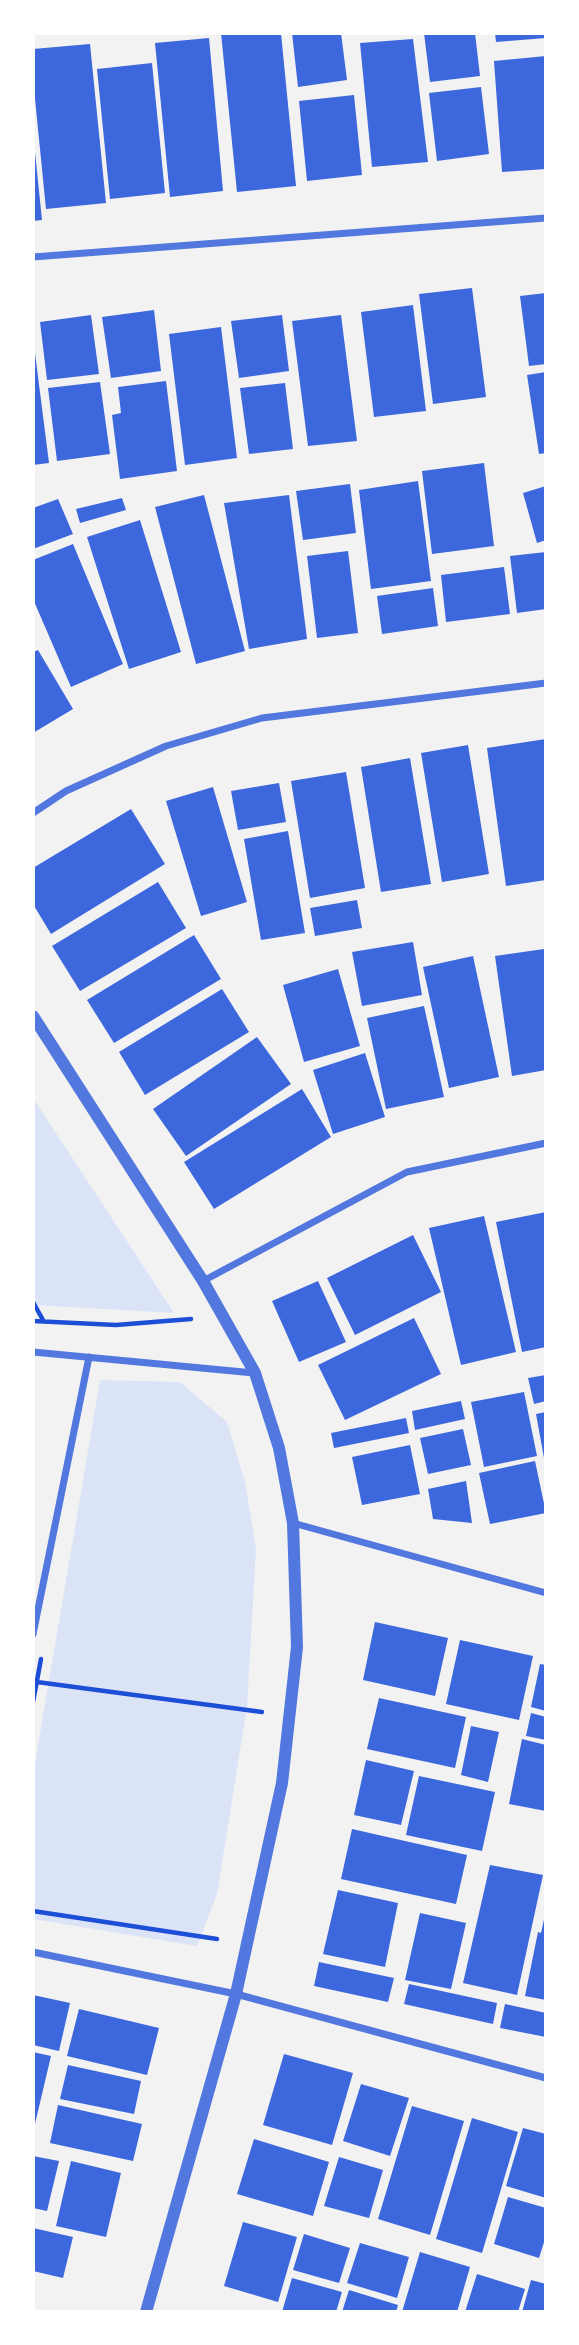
<!DOCTYPE html>
<style>
body{margin:0}
#map{position:relative;width:579px;height:2345px;overflow:hidden;background:#f2f2f2;font-family:"PT Serif",serif}
canvas{display:block}
.frame{position:absolute;inset:0;border:35px solid #fff;pointer-events:none}
</style>
<div id="map">
<canvas width="579" height="2345"></canvas>
<div class="frame"></div>
</div>
<script>
const ctx = document.querySelector('canvas').getContext('2d');
ctx.lineJoin = 'round';
function fillPath(path, color) { ctx.fillStyle = color; ctx.fill(path, 'evenodd'); }
const poly = rows => new Path2D(rows.map(r => 'M' + r).join(''));
function stroke(path, color, width, dash) { ctx.strokeStyle = color; ctx.lineWidth = width; ctx.lineCap = dash ? 'butt' : 'round'; ctx.setLineDash(dash || []); ctx.stroke(path); }
fillPath(poly([
 [33,1098,174,1313,33,1305],
 [100,1380,180,1382,227,1422,245,1482,256,1549,247,1707,217,1894,197,1946,33,1919,33,1775]
]), '#dbe4f7');
fillPath(poly([
 [221,33,281,33,296,186,237,192],
 [292,33,341,33,347,80,298,87],
 [424,33,475,33,480,76,430,82],
 [495,33,546,33,546,38,496,42],
 [209,38,223,191,170,197,155,43],
 [413,39,428,162,372,167,360,43],
 [90,44,106,203,46,209,33,79,33,49],
 [546,56,546,169,502,172,494,61],
 [152,63,165,193,110,199,97,69],
 [481,87,489,154,437,161,429,93],
 [354,95,362,175,307,181,299,101],
 [33,152,35,152,42,220,33,221],
 [472,288,486,397,433,404,419,294],
 [546,293,546,364,529,366,520,296],
 [413,305,426,411,374,417,361,312],
 [154,310,161,371,111,378,102,317],
 [91,315,99,374,47,380,40,322],
 [282,315,289,371,239,378,231,321],
 [341,315,357,441,308,446,292,321],
 [221,327,237,458,185,465,169,334],
 [35,353,49,463,33,465,33,354],
 [546,372,546,453,539,454,527,375],
 [166,381,177,471,120,479,112,415,121,413,118,387],
 [100,382,110,454,57,461,48,388],
 [285,383,293,449,249,454,240,388],
 [484,463,494,546,432,554,422,471],
 [418,481,431,581,371,589,359,490],
 [350,484,356,533,303,540,296,491],
 [546,486,546,540,537,543,523,493],
 [204,495,245,651,196,664,155,507],
 [289,495,307,639,249,649,224,503],
 [122,498,126,510,80,523,76,509],
 [58,499,73,534,33,549,33,508],
 [140,520,181,652,129,669,87,537],
 [73,544,123,664,71,687,33,599,33,560],
 [348,551,358,633,317,638,307,556],
 [546,552,546,609,517,613,510,556],
 [504,567,510,614,446,622,441,575],
 [433,588,438,626,382,634,377,596],
 [38,650,73,709,33,733,33,652],
 [546,739,546,880,506,886,487,748],
 [468,745,489,874,442,882,421,753],
 [410,758,431,884,381,892,361,767],
 [346,772,365,888,310,898,291,781],
 [279,783,286,822,238,830,231,791],
 [213,787,247,902,201,916,166,801],
 [131,809,165,864,51,934,33,904,33,868],
 [288,831,305,933,261,940,244,839],
 [158,882,186,928,80,991,52,946],
 [357,900,362,928,315,936,310,908],
 [194,935,221,979,114,1043,87,1000],
 [413,942,422,995,362,1006,352,952],
 [544,949,546,1070,512,1076,495,956],
 [473,956,499,1077,449,1088,423,967],
 [338,969,360,1046,304,1062,283,985],
 [222,989,249,1032,145,1095,119,1052],
 [424,1006,444,1097,386,1109,367,1018],
 [257,1037,291,1084,186,1156,153,1109],
 [365,1053,385,1117,333,1134,313,1070],
 [302,1089,331,1137,214,1209,184,1162],
 [546,1212,546,1347,522,1352,496,1222],
 [484,1216,516,1352,461,1365,429,1228],
 [413,1235,441,1292,355,1335,327,1278],
 [318,1281,346,1342,299,1362,272,1301],
 [414,1318,441,1374,345,1420,318,1365],
 [546,1375,546,1401,534,1404,528,1378],
 [524,1392,537,1456,484,1467,471,1402],
 [461,1401,465,1419,415,1430,412,1411],
 [546,1412,546,1458,544,1458,536,1414],
 [406,1418,409,1433,334,1448,331,1433],
 [463,1429,471,1465,428,1474,420,1438],
 [410,1445,420,1494,362,1505,352,1457],
 [535,1461,546,1513,490,1524,479,1473],
 [466,1481,472,1523,433,1519,428,1489],
 [375,1622,448,1638,435,1696,363,1680],
 [460,1640,533,1656,519,1720,446,1704],
 [540,1664,546,1665,546,1711,531,1707],
 [379,1698,466,1717,455,1768,367,1749],
 [531,1713,546,1717,546,1740,526,1736],
 [471,1726,499,1732,488,1782,461,1775],
 [522,1739,546,1745,546,1811,509,1804],
 [366,1760,414,1771,401,1825,354,1815],
 [419,1776,495,1792,482,1851,406,1835],
 [352,1829,467,1855,456,1904,341,1879],
 [490,1865,543,1875,517,1995,463,1983],
 [338,1890,398,1903,385,1967,323,1954],
 [420,1913,466,1923,451,1989,405,1980],
 [545,1915,546,1915,546,2000,525,1996,538,1932,541,1933],
 [319,1962,394,1978,388,2002,314,1986],
 [409,1984,497,2003,493,2024,404,2004],
 [33,1995,70,2003,59,2051,33,2045],
 [505,2004,546,2013,546,2037,500,2028],
 [79,2009,159,2028,147,2075,67,2056],
 [33,2052,51,2056,34,2128,33,2127],
 [284,2054,353,2073,332,2145,263,2125],
 [68,2065,141,2081,134,2114,60,2099],
 [361,2084,409,2098,390,2156,343,2141],
 [58,2105,142,2124,133,2161,50,2143],
 [412,2106,464,2121,430,2235,378,2219],
 [472,2118,518,2132,482,2253,436,2239],
 [523,2128,546,2134,546,2198,506,2186],
 [254,2139,329,2162,313,2216,237,2194],
 [33,2156,59,2161,47,2211,33,2208],
 [339,2157,383,2170,369,2218,324,2206],
 [71,2161,121,2173,106,2237,56,2226],
 [508,2197,546,2208,546,2236,539,2258,494,2244],
 [243,2222,297,2237,278,2302,224,2286],
 [33,2228,73,2237,63,2278,33,2271],
 [304,2234,350,2248,339,2283,293,2270],
 [360,2243,409,2257,397,2298,347,2283],
 [420,2252,470,2267,457,2312,402,2312],
 [477,2274,525,2289,518,2312,465,2312],
 [292,2278,342,2292,336,2312,282,2312],
 [531,2280,546,2284,546,2312,522,2312],
 [349,2290,398,2305,396,2312,342,2312]
]), '#3d67dc');
stroke(poly([
 [33,1302,43,1320],
 [33,1321,116,1325,191,1319],
 [37,1682,262,1712],
 [33,1702,41,1659],
 [33,1911,217,1939]
]), '#1d4ed8', 4.5);
stroke(poly([
 [33,257,546,218],
 [33,813,66,791,166,746,262,718,546,683],
 [203,1281,407,1172,546,1143],
 [33,1352,254,1373],
 [293,1523,546,1593],
 [33,1634,89,1357],
 [33,1952,236,1994,546,2078]
]), '#5277de', 7);
stroke(poly([
 [33,1016,203,1281,255,1373,279,1448,293,1523,297,1647,282,1783,236,1994,146,2312]
]), '#5277de', 12);
</script>
